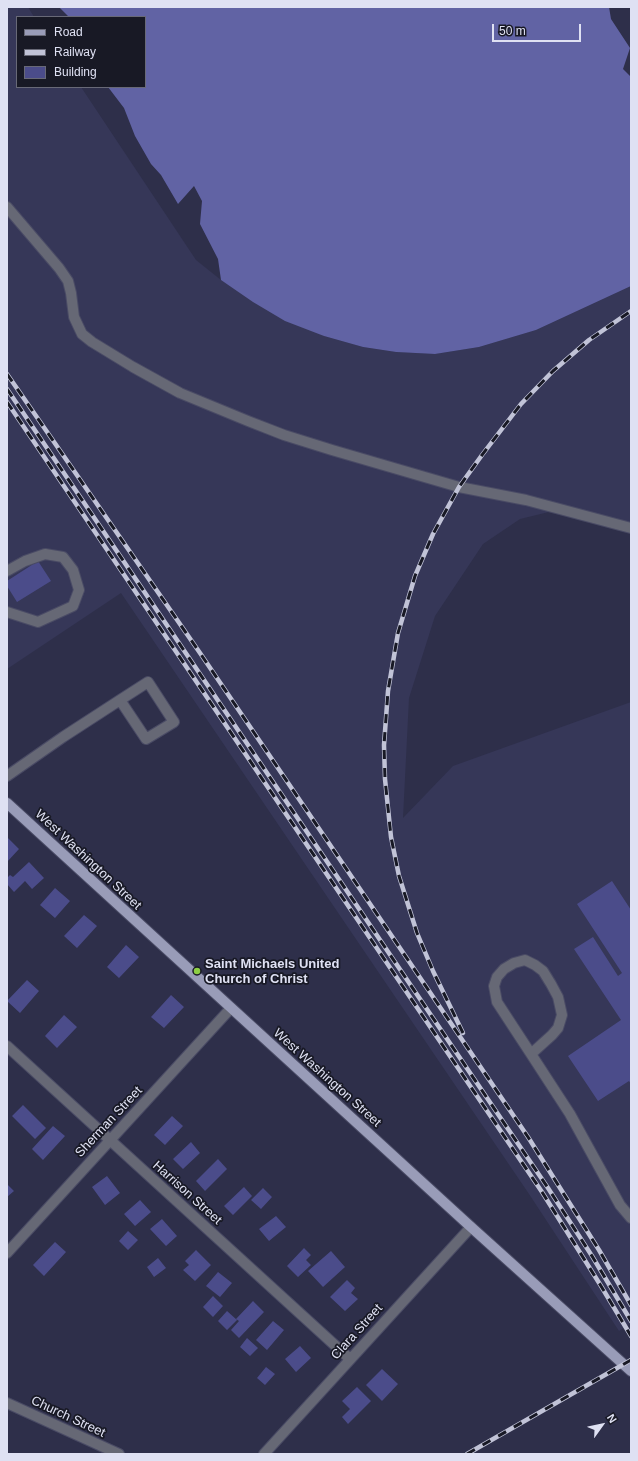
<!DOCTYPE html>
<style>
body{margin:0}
#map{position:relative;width:638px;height:1461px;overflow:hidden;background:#2e2f4a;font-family:Helvetica,sans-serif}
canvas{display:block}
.frame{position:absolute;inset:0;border:8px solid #dfe1f3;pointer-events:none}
.legend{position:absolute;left:16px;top:16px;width:130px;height:72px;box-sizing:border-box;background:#181925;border:1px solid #686977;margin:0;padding:5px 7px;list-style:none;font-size:12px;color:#dfe1f3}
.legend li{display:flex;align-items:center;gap:8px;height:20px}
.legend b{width:20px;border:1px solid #686977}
.north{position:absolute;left:582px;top:1405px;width:40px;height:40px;-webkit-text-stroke:3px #181925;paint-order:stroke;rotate:57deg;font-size:11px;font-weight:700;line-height:16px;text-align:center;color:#dfe1f3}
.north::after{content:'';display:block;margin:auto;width:14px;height:18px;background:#dfe1f3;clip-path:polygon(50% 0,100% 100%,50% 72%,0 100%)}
.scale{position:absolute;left:492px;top:24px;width:89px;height:18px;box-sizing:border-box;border:2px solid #dfe1f3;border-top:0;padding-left:5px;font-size:12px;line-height:14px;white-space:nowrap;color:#dfe1f3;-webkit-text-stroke:3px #181925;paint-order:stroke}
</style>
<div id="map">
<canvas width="638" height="1461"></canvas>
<div class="frame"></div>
<ul class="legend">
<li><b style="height:5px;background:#999cb8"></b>Road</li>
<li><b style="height:5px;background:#c1c3d7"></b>Railway</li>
<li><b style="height:11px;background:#4b4c8a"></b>Building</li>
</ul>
<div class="north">N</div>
<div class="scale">50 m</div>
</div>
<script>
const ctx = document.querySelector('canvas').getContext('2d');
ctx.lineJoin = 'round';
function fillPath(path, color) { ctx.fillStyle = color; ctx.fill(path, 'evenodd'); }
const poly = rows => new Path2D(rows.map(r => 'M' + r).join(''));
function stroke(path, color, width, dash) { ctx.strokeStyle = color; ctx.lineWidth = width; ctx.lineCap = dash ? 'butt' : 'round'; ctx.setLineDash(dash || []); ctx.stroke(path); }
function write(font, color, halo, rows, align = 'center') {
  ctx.font = font + ' Helvetica,sans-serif'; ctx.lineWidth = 3.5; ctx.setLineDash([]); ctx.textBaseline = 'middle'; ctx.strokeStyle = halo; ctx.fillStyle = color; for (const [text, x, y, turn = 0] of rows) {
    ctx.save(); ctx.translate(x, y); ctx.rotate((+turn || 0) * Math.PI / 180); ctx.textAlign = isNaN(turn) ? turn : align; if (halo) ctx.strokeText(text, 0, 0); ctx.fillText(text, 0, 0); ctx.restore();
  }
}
fillPath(poly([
 [7,7,28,7,34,17,17,17,17,87,81,87,196,260,221,280,324,336,363,347,396,352,435,354,479,347,536,330,631,286,631,532,557,510,520,519,483,544,435,616,409,698,403,818,453,766,631,702,631,1323,619,1331,529,1194,121,593,7,669]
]), '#363758');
fillPath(poly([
 [59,7,609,7,611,19,630,48,623,69,631,77,631,286,536,330,479,347,435,354,396,352,363,347,324,336,285,321,253,302,221,280,218,259,200,224,202,201,194,186,178,204,161,175,151,164,135,136,124,108,108,87,145,87,145,17,69,17]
]), '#6163a4');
fillPath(poly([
 [38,561,51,581,17,602,7,586,7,581],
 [7,837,19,849,7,862],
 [29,862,44,878,32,889,25,881,14,892,7,884,7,878,10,875,13,877],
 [612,881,631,910,631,1084,629,1081,598,1101,568,1056,621,1020,574,949,593,937,618,976,622,973,577,904],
 [55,888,70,901,55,918,40,905],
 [84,915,97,926,77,948,64,936],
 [126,945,139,957,119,978,107,967],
 [27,980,39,991,20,1013,7,1001],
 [171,995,184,1007,164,1028,151,1017],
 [64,1015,77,1027,57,1048,45,1036],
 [23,1105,46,1128,35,1139,12,1116],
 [172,1116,183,1126,165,1145,154,1135],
 [53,1126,65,1136,43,1160,32,1149],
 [191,1142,200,1153,183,1169,173,1159],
 [218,1159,227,1169,205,1191,196,1181],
 [107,1176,120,1193,105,1205,92,1187],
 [7,1184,14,1191,7,1197],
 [244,1187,252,1196,233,1215,224,1206],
 [263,1188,272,1197,261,1209,251,1200],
 [140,1200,151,1212,135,1226,124,1214],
 [276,1216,286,1227,269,1241,259,1229],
 [162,1219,177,1236,166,1246,150,1229],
 [128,1231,138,1240,128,1250,119,1241],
 [55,1242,66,1252,44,1276,33,1265],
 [304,1248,311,1255,306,1260,311,1265,298,1277,287,1266],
 [196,1250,211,1265,195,1281,183,1270,189,1265,185,1261],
 [331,1251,345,1267,323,1287,308,1271],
 [158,1258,166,1268,154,1277,147,1267],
 [218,1272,232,1283,220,1297,206,1286],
 [347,1280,355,1288,351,1293,358,1299,345,1311,330,1297],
 [213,1296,223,1306,213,1317,203,1307],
 [253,1301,264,1312,239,1338,231,1330,239,1321,236,1319],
 [227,1311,237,1320,227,1330,218,1321],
 [273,1321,284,1330,267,1350,256,1340],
 [247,1338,258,1348,250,1356,240,1347],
 [300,1346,311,1358,296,1372,285,1359],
 [266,1367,275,1374,265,1385,257,1378],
 [382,1369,398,1384,382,1401,366,1385],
 [357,1387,371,1401,348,1424,342,1417,350,1409,342,1401]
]), '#4b4c8a');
const minor = poly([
 [7,207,59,268,68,281,71,293,74,317,82,334,92,342,133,367,180,393,248,421,284,435,332,450,459,487,526,500,631,528],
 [7,571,25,561,45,554,63,557,73,570,79,590,73,606,38,622,7,612],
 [7,776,63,737,120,700,148,682,174,722,146,739,120,700],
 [7,1046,350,1359],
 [531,1054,552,1035,558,1028,562,1015,558,997,551,984,543,971,535,965,525,960,514,963,504,969,497,977,494,986,497,1002,512,1025,531,1054,570,1114,620,1205,631,1218],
 [7,1253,231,1008],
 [7,1403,119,1454],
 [264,1454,471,1227]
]);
const major = poly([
 [7,803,471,1227,631,1371]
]);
stroke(minor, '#4a4b65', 12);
stroke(major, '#4a4b65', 12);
stroke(minor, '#666875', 10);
stroke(major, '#999cb8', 10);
const rail = poly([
 [7,374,200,653,528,1137,599,1250,631,1305],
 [7,389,548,1188,592,1256,631,1321],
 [7,402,542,1192,601,1286,631,1336],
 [463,1033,433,971,417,933,399,876,391,837,385,779,384,745,388,691,398,633,415,576,433,534,459,487,482,455,521,404,553,371,589,340,631,311],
 [467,1454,631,1360]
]);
stroke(rail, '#c1c3d7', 4.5);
stroke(rail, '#181925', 3, [9]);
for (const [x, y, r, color] of [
 [197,971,4,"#8dce44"]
]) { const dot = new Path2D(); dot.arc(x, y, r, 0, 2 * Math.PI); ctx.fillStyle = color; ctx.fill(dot); stroke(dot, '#181925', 1.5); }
write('13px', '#dfe1f3', '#181925', [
 ["West Washington Street",88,860,43],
 ["West Washington Street",327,1078,42],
 ["Sherman Street",109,1122,-47],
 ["Harrison Street",187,1193,42],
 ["Clara Street",357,1332,-48],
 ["Church Street",68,1417,25]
]);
write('bold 13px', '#dfe1f3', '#181925', [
 ["Saint Michaels United",205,964],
 ["Church of Christ",205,979]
], 'left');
</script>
